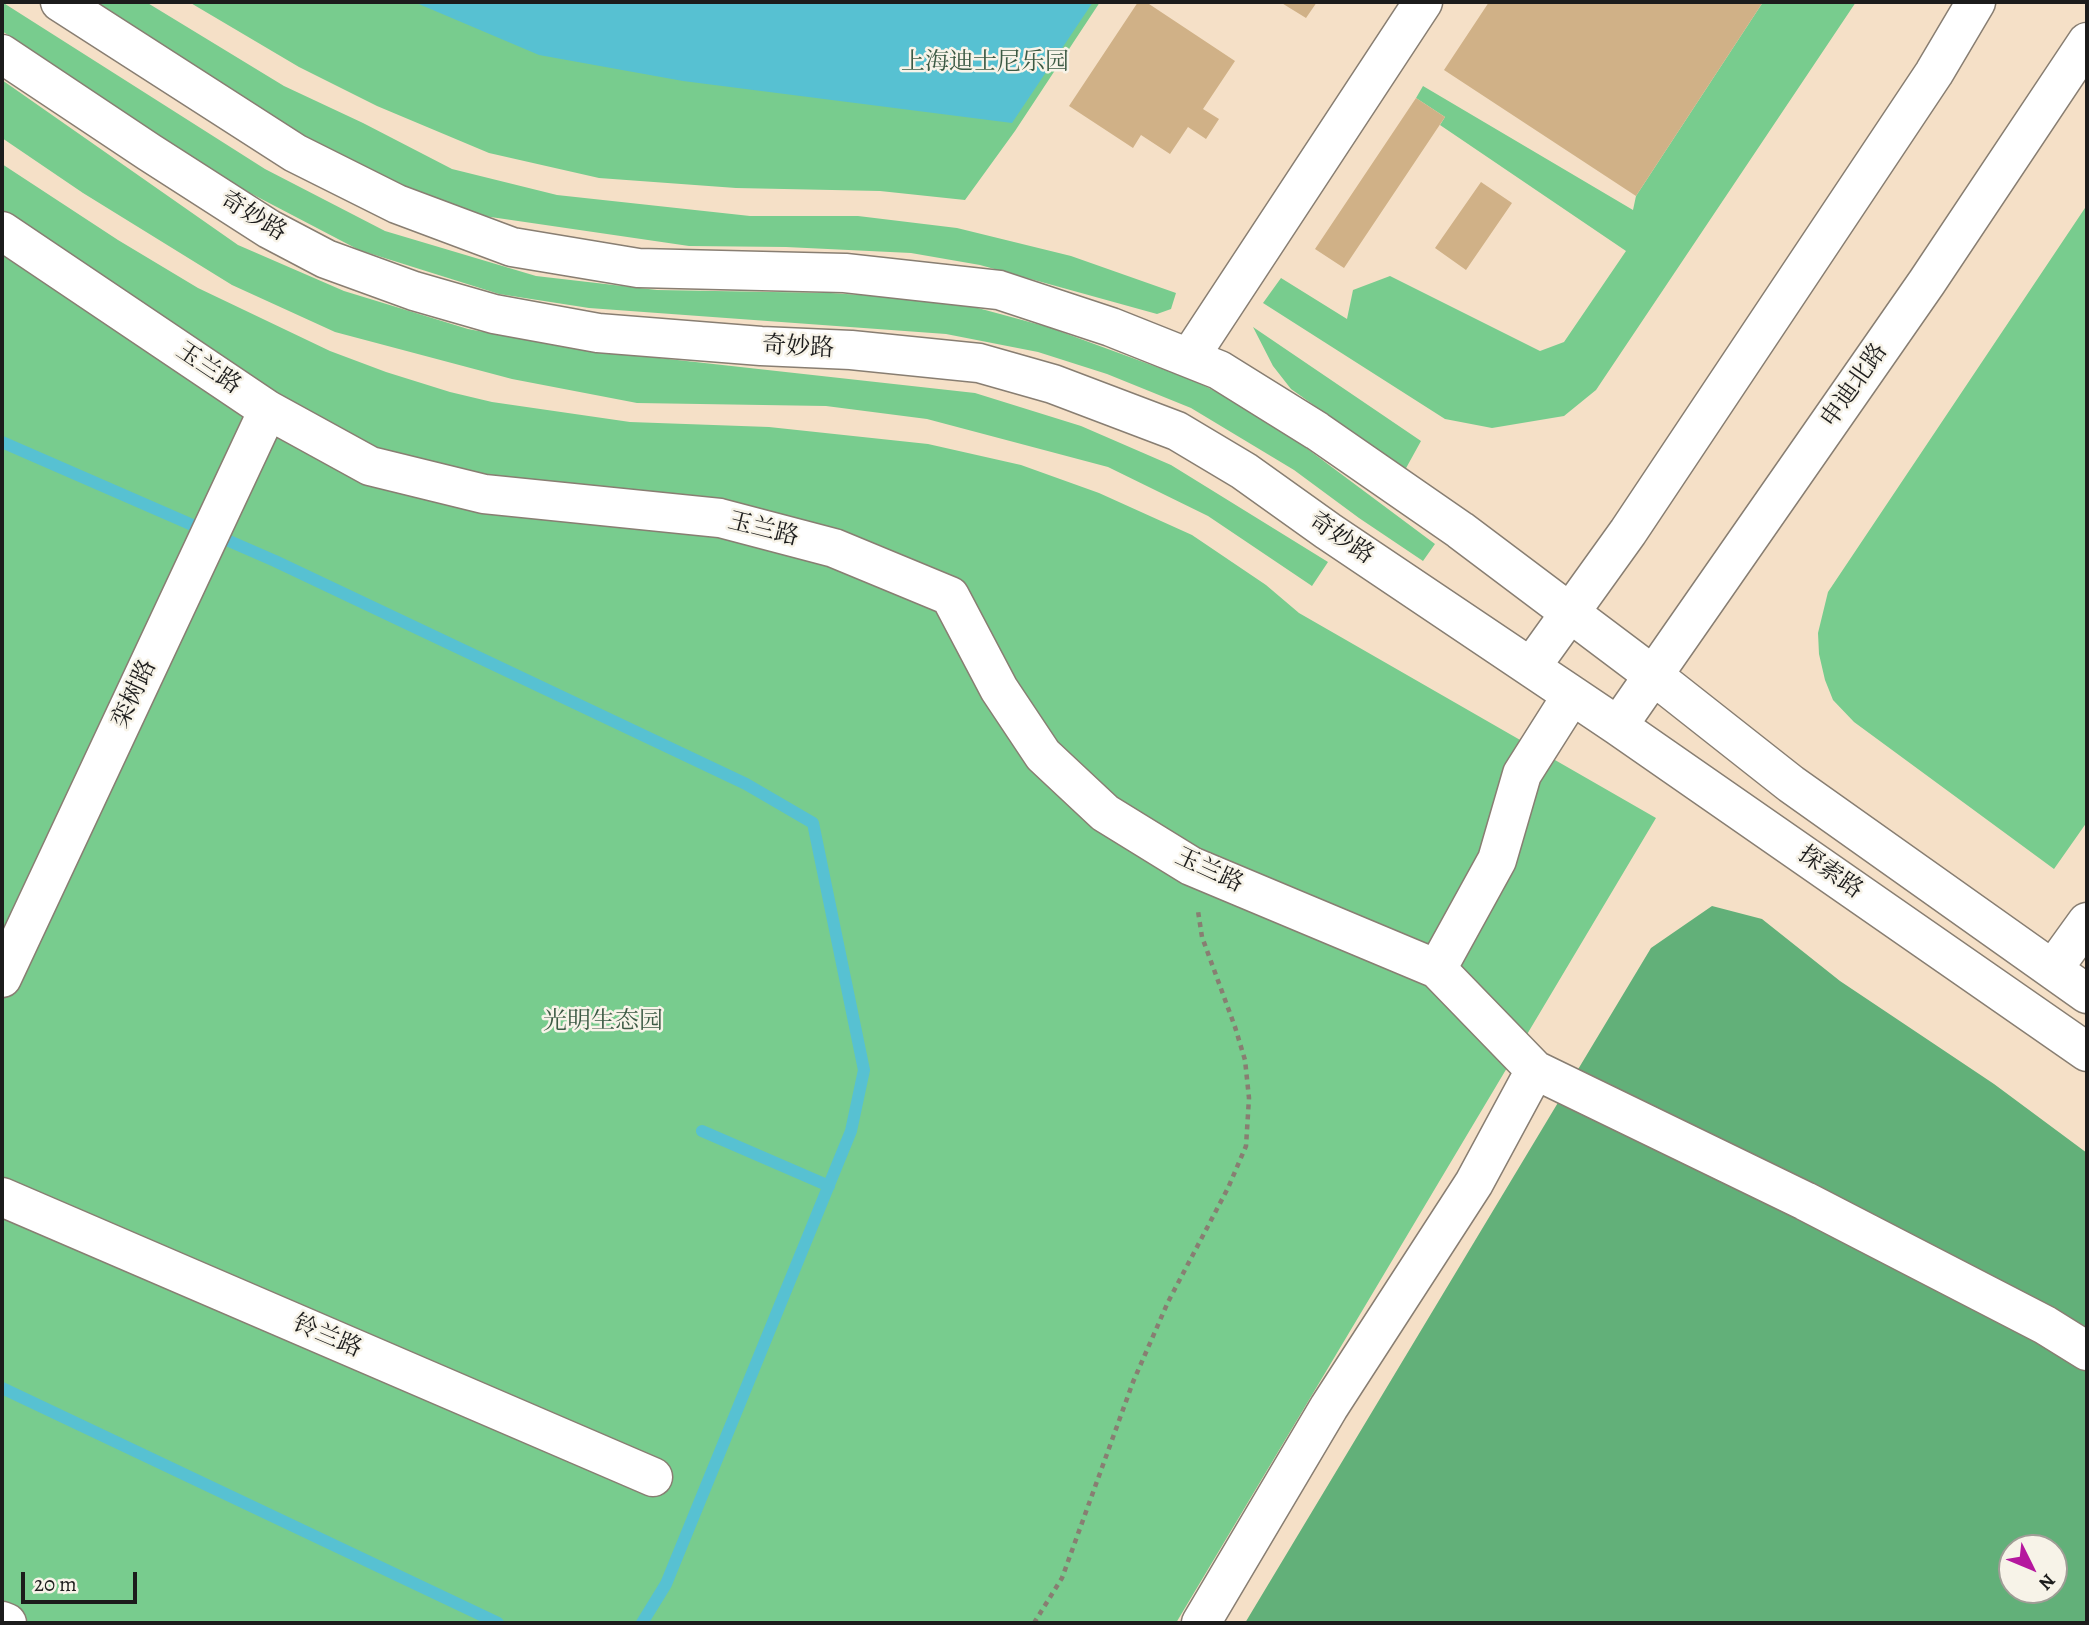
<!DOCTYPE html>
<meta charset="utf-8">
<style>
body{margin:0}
#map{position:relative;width:2089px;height:1625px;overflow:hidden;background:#f5e0c7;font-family:Alegreya,serif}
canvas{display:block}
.frame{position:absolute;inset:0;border:4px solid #1c1c1c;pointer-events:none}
.north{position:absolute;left:1998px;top:1534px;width:70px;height:70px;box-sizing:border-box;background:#f7f3e8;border:2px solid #9f9d96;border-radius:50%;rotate:133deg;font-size:19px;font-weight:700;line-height:28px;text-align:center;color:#1c1c1c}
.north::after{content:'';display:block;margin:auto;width:24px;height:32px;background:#b5179e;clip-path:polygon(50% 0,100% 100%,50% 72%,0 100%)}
.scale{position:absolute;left:21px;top:1572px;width:116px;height:32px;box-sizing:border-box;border:4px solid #1c1c1c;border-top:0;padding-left:9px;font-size:21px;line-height:24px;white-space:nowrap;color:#1c1c1c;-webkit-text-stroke:5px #f7f3e8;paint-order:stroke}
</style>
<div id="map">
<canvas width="2089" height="1625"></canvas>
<div class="frame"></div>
<div class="north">N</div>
<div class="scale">20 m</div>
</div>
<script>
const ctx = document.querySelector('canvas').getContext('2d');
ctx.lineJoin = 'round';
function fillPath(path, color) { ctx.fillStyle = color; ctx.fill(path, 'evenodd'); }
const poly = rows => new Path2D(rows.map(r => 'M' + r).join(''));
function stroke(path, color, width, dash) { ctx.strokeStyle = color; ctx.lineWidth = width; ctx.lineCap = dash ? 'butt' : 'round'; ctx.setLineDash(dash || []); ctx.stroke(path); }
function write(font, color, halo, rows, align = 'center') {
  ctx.font = font + ' Alegreya,"Noto Serif SC",serif'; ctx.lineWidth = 5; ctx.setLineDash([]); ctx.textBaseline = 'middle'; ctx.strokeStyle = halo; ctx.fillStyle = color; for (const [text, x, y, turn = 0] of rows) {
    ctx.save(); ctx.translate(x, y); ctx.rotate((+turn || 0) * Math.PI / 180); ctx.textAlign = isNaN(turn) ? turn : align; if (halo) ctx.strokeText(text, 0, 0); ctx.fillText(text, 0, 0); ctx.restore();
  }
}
fillPath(poly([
 [2,2,265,169,385,231,536,276,657,290,831,293,952,301,1048,327,1195,381,1262,415,1435,544,1423,561,1359,518,1294,470,1191,408,1107,374,1038,352,946,334,589,308,499,294,359,250,250,193,181,152,2,31],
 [73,2,146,2,284,86,363,123,452,169,557,195,750,216,858,216,957,228,1071,256,1176,293,1171,309,1157,314,980,265,911,253,786,247,689,246,477,215,330,157],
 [189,2,1100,2,1015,131,965,200,880,191,736,188,599,178,489,153,377,106,299,67],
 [1763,2,1856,2,1596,390,1564,416,1492,428,1445,419,1263,303,1281,278,1347,319,1353,290,1390,276,1540,351,1564,342,1626,251,1440,125,1445,117,1416,98,1423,86,1633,210,1636,196],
 [2,80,238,245,344,291,468,329,569,348,975,393,1081,426,1171,465,1328,562,1312,586,1208,516,1108,467,927,419,826,406,637,403,512,379,335,332,232,285,83,193,2,138],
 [2,164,118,240,198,288,330,351,386,372,450,392,492,402,630,422,769,427,928,444,1021,465,1099,493,1192,535,1266,585,1299,613,1656,818,1176,1623,2,1623],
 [2087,205,2087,822,2054,869,1854,722,1833,700,1825,680,1819,654,1818,633,1828,592],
 [1253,327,1421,441,1405,470,1291,389,1273,366]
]), '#78cc8e');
fillPath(poly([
 [1712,906,1762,919,1840,981,1994,1084,2087,1153,2087,1623,1245,1623,1651,948],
 [2012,1548,2054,1548,2054,1590,2012,1590]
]), '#62b079');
fillPath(poly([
 [414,2,1093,2,1012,123,683,81,539,55]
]), '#57c1d2');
stroke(poly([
 [2,442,275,561,746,784,813,823,864,1070,851,1131,666,1584,642,1623],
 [702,1131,829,1186],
 [2,1388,498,1623]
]), '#57c1d2', 12);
fillPath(poly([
 [1138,2,1146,2,1235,61,1203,109,1219,119,1206,139,1188,127,1170,154,1141,135,1133,148,1069,106],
 [1280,2,1317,2,1306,18],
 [1489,2,1763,2,1636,196,1444,70],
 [1416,98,1445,117,1344,268,1315,249],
 [1481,182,1512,203,1466,270,1435,248]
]), '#d0b187');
const minor = poly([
 [60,2,295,153,397,204,512,247,638,268,845,273,999,290,1111,327,1219,370,1317,431,1460,530,1654,676,1791,784,2087,994],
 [2,54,149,152,269,229,326,259,414,291,494,314,598,333,761,346,851,350,979,363,1053,384,1177,431,1244,471,1328,531,1618,726,2087,1052],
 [2,231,268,410,370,466,484,494,720,518,834,548,950,596,999,689,1043,755,1105,813,1191,866,1437,969],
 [1189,358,1423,2],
 [1531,667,1628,532,1934,73,1976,2],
 [1618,726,1927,282,2087,42],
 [2053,969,2087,922],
 [2,978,268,410],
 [1535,1070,1805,1201,2045,1325,2087,1351],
 [2,1197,653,1477],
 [2,1621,7,1623],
 [1201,1623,1329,1407,1474,1183,1535,1070,1437,969,1497,860,1522,774,1572,695]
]);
stroke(minor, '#887e72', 41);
stroke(poly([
 [1034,1623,1062,1578,1133,1382,1168,1302,1228,1188,1246,1146,1249,1098,1245,1060,1235,1027,1202,937,1198,911]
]), '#887e72', 4.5, [5, 5]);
stroke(minor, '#fff', 38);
write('24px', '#3c5a44', '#f7f3e8', [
 ["上海迪士尼乐园",985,63],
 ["光明生态园",603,1022]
]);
write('24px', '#1c1c1c', '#f7f3e8', [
 ["奇妙路",253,217,31],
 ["奇妙路",798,348,3],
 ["玉兰路",208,369,34],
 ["申迪北路",1855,386,-55],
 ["玉兰路",763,530,14],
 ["奇妙路",1341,539,34],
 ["栾树路",135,694,-65],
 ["玉兰路",1209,871,25],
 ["探索路",1830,873,35],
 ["铃兰路",327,1337,23]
]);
</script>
